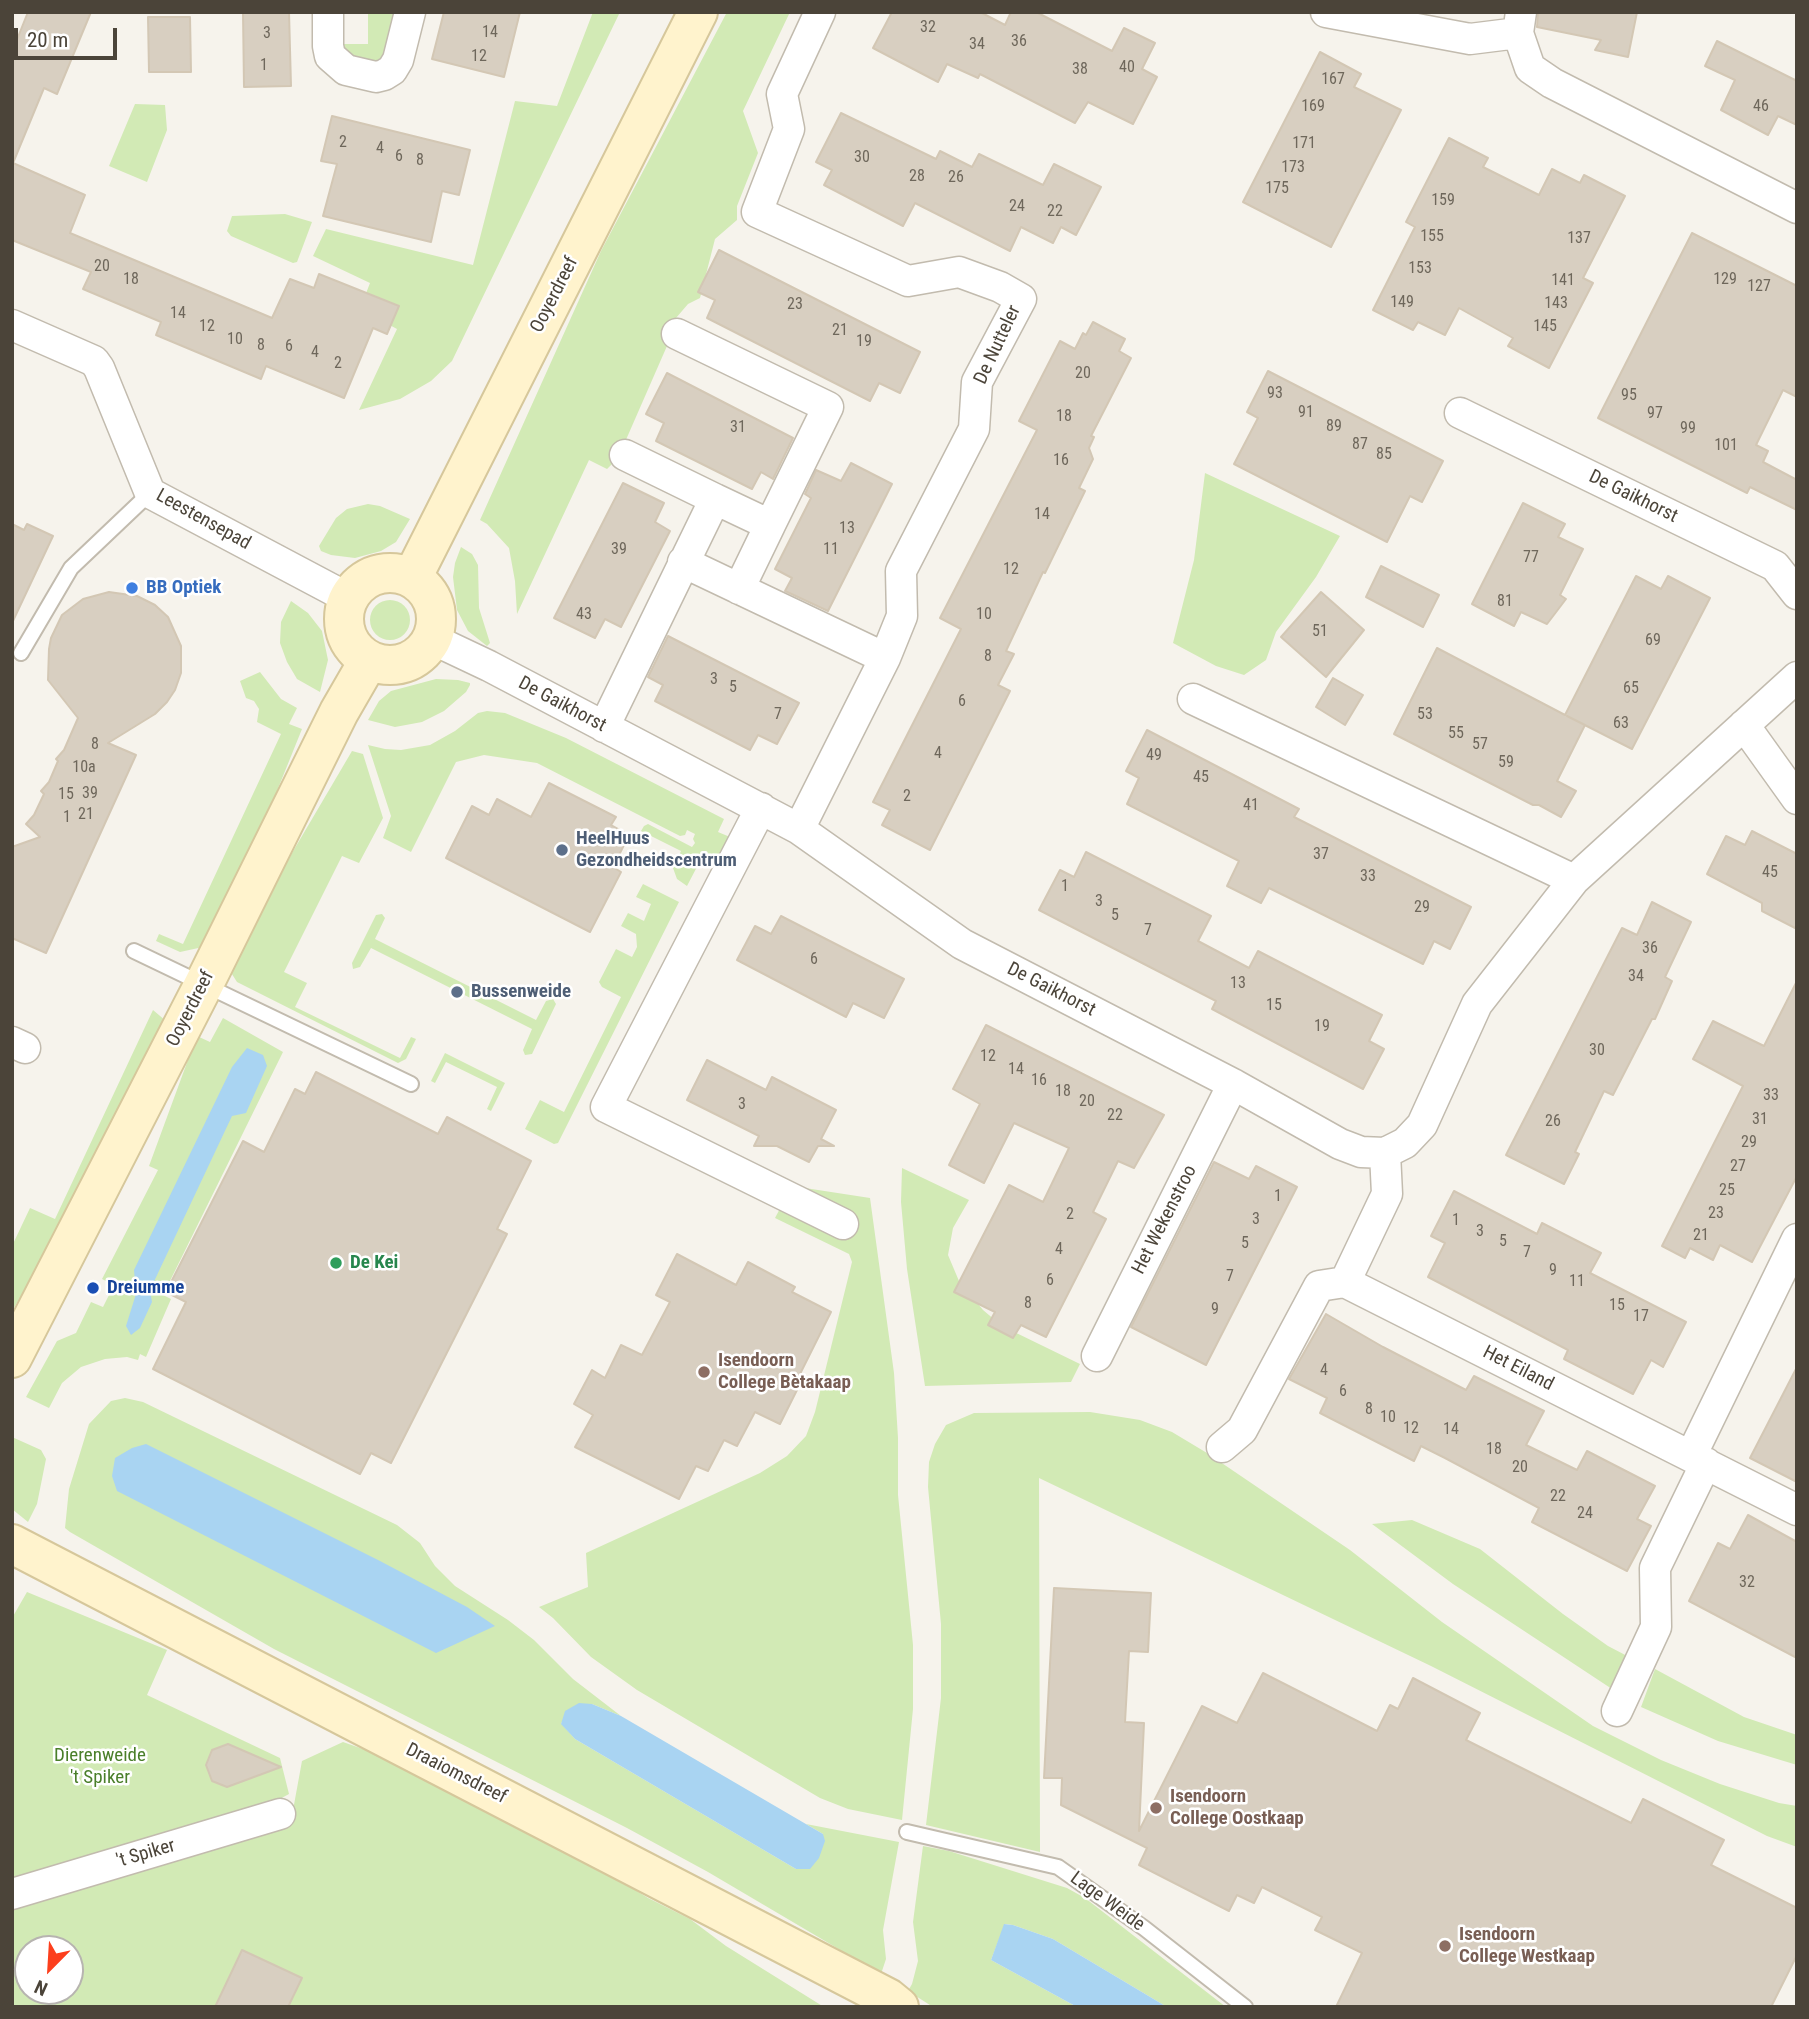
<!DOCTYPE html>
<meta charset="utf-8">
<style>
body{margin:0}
#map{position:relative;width:1809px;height:2019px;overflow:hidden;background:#f6f3ec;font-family:"Roboto Condensed",sans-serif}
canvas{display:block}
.frame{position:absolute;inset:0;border:14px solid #4b4439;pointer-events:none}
.north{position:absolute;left:14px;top:1935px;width:70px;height:70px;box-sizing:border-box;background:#fff;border:2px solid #b7b4b0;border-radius:50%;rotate:204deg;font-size:19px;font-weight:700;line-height:28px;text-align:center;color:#4b4439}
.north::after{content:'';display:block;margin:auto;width:24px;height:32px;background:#fc3f1d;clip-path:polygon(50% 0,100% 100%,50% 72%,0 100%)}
.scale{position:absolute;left:14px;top:28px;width:103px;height:32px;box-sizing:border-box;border:4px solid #4b4439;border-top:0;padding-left:9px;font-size:21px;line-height:24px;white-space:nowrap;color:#4b4439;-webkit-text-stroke:5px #fff;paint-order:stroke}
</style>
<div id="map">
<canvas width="1809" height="2019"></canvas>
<div class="frame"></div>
<div class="north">N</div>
<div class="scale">20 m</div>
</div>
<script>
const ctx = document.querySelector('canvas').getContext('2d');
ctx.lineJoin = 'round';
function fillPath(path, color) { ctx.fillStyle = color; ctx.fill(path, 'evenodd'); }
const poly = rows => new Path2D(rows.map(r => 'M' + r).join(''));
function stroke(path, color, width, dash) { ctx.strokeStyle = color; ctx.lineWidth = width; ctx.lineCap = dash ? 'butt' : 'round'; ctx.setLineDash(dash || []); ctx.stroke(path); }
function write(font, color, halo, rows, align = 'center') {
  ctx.font = font + ' "Roboto Condensed",sans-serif'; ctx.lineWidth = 5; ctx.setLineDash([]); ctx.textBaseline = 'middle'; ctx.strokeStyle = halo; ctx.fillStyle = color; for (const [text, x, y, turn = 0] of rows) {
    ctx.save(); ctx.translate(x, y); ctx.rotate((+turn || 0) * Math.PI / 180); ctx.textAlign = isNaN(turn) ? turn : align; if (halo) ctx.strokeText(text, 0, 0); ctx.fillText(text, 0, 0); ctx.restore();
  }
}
fillPath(poly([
 [368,12,397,14,385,56,376,63,347,58,342,44,368,44],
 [593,12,620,12,452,361,431,381,400,399,359,410,397,329,360,309,370,283,313,256,326,229,473,265,515,101,557,106],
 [727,12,790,12,743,111,758,153,737,206,737,220,715,239,700,298,688,304,670,325,667,346,618,458,607,469,589,460,517,614,515,581,509,548,487,524,480,520,601,251],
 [135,104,165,105,167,130,147,182,109,166],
 [285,214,312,222,297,262,293,263,231,236,227,231,232,216],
 [1205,473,1340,536,1316,577,1276,632,1266,660,1244,675,1216,666,1173,643,1194,560],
 [368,504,380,506,410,519,396,542,381,551,355,558,331,555,321,551,319,546,336,518,347,509],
 [461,547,472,554,478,565,479,608,490,643,487,646,468,631,457,610,453,577,455,563],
 '370 620a20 20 0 1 1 40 0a20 20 0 1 1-40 0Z',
 [291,601,308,613,322,631,328,660,320,692,297,679,287,662,280,643,281,622],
 [260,672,281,699,297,708,289,724,302,729,262,828,203,947,180,952,156,941,159,934,183,944,281,734,257,722,259,709,254,701,246,698,240,681],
 [436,679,458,680,470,683,470,685,466,692,444,711,422,722,395,727,368,720,379,701,391,691],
 [487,711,505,713,566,738,724,819,718,832,730,837,719,859,699,863,687,886,677,879,673,868,681,851,641,831,644,826,648,824,692,847,695,843,693,839,695,834,687,830,685,835,680,836,537,763,484,755,456,762,411,852,383,838,391,816,368,745,385,749,401,750,430,745,455,731,478,713],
 [352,751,363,754,383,818,359,863,342,856,284,972,307,983,295,1007,400,1058,411,1037,416,1039,406,1059,398,1063,237,982,230,971,292,853],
 [643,884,679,902,558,1143,554,1144,525,1129,540,1100,564,1112,621,997,602,987,599,982,616,949,632,957,637,947,636,934,621,926,628,913,644,921,651,904,636,897],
 [382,914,385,918,375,939,536,1020,546,1001,553,999,556,1004,532,1054,525,1055,523,1050,532,1029,371,948,360,967,353,969,352,963,376,915],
 [153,1010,166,1021,41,1263,12,1311,12,1246,30,1208,55,1219],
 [223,1018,283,1052,163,1295,171,1299,146,1357,140,1354,138,1360,127,1357,105,1359,81,1367,62,1383,49,1408,26,1397,57,1341,76,1333,91,1302,103,1307,114,1285,102,1279,158,1170,149,1166,192,1049,197,1036,210,1042],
 [445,1053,505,1083,491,1111,487,1109,497,1087,446,1062,435,1083,431,1081],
 [902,1168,969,1200,953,1228,948,1255,959,1281,983,1310,1002,1326,1080,1364,1071,1382,925,1386,907,1269,901,1202],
 [792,1186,870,1198,894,1373,898,1438,898,1495,913,1645,913,1709,902,1820,848,1809,820,1798,637,1690,591,1657,553,1618,539,1607,588,1587,586,1553,760,1473,787,1456,806,1436,815,1412,852,1262,849,1254,775,1218],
 [125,1398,143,1402,397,1525,420,1543,435,1566,455,1586,508,1620,534,1640,573,1679,621,1716,592,1704,561,1723,575,1739,796,1869,823,1834,806,1824,899,1842,883,1930,886,1959,881,1974,708,1872,627,1828,274,1649,70,1532,65,1528,69,1489,89,1424,111,1401],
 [1090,1412,1140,1420,1172,1432,1207,1453,1350,1550,1442,1622,1593,1726,1661,1760,1720,1784,1779,1803,1797,1806,1797,1847,1767,1836,1431,1666,1039,1478,1040,1852,926,1825,941,1698,941,1624,928,1487,929,1462,935,1444,946,1425,974,1413],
 [12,1437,41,1450,46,1459,37,1504,28,1522,12,1509],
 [1412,1520,1480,1549,1563,1614,1608,1646,1631,1658,1615,1691,1453,1584,1372,1524],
 [27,1592,167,1650,147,1695,280,1758,289,1794,256,1812,12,1881,12,1618],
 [1655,1669,1744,1717,1797,1735,1797,1765,1718,1741,1641,1707],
 [343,1742,417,1768,553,1839,648,1898,690,1919,726,1946,824,2007,12,2007,12,1907,48,1899,196,1853,291,1821,302,1761],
 [28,1949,70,1949,70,1991,28,1991],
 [923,1846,949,1851,1067,1888,1085,1898,1226,2007,1167,2007,1053,1939,1013,1925,1005,1924,991,1960,1077,2007,933,2007,908,1991,912,1984,918,1961,913,1922]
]), '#d2eab5');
fillPath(poly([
 [247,1048,263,1055,267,1066,246,1113,232,1116,150,1290,152,1302,140,1328,131,1335,126,1326,136,1294,134,1270,232,1067],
 [146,1444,380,1561,467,1607,495,1626,436,1653,117,1491,112,1476,115,1458,132,1448],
 [579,1703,592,1704,621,1716,823,1834,825,1841,819,1858,810,1869,796,1869,575,1739,561,1724,565,1711],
 [1004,1924,1013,1925,1053,1939,1167,2007,1077,2007,991,1960]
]), '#a9d4f2');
const building = poly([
 [28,12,91,12,57,94,44,88,13,163,85,195,70,233,272,318,290,279,314,288,319,274,399,306,387,334,373,328,344,398,266,366,261,379,156,335,161,322,83,289,91,272,12,240,12,52,28,12],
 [243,12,289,12,291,86,244,87,243,12],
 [444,12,520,12,504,77,432,59,444,12],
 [892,12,980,12,1005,25,1011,12,1036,12,1112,51,1124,28,1155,43,1142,69,1157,77,1133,124,1088,102,1075,123,980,74,978,78,947,64,938,82,873,48,892,12],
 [1538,12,1637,12,1628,57,1595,50,1601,40,1537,27,1538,12],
 [148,17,190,17,191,72,149,72,148,17],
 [1717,41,1797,81,1797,125,1778,116,1768,135,1721,110,1735,80,1705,66,1717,41],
 [1320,52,1361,74,1354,87,1401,110,1331,247,1243,202,1320,52],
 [841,113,936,159,940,151,972,167,979,154,1043,185,1054,164,1101,187,1076,235,1061,227,1053,243,1021,227,1010,251,915,203,903,226,824,185,832,170,816,162,841,113],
 [332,116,470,150,459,195,442,191,431,242,323,216,337,164,321,161,332,116],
 [1449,138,1488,158,1483,167,1539,195,1552,169,1580,183,1584,175,1625,196,1583,278,1593,283,1549,368,1508,346,1513,338,1459,308,1445,335,1418,322,1413,330,1373,310,1415,227,1406,222,1449,138],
 [1692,233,1797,286,1797,397,1783,390,1756,445,1768,451,1763,462,1797,480,1797,510,1750,487,1747,493,1598,418,1692,233],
 [719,250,920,352,900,393,879,383,870,401,707,318,715,300,698,292,719,250],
 [1093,322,1125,339,1119,351,1131,358,1091,436,1094,437,1089,448,1093,459,1079,488,1085,491,1045,573,1043,572,1006,651,1014,654,998,685,1010,691,930,850,882,825,890,810,873,802,961,629,940,618,1037,430,1019,421,1060,341,1075,349,1083,333,1086,335,1093,322],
 [1268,371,1443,461,1422,502,1410,496,1387,542,1234,464,1258,418,1247,412,1268,371],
 [667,373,793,438,773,479,761,472,752,489,656,441,664,423,646,414,667,373],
 [851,463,892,484,828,611,785,591,792,578,775,569,811,498,805,494,816,470,841,481,851,463],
 [623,483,664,503,655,522,670,531,621,627,605,619,595,638,554,618,623,483],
 [1523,503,1565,524,1558,537,1583,549,1560,595,1566,599,1547,624,1521,612,1514,626,1472,604,1523,503],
 [12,524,24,530,27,524,53,536,12,623,12,524],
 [1381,566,1439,595,1423,627,1366,597,1381,566],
 [1636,576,1661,589,1668,576,1710,598,1632,749,1567,716,1585,725,1557,781,1576,791,1561,817,1539,805,1533,805,1394,734,1437,648,1565,715,1636,576],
 [109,592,137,596,155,605,168,617,181,646,181,673,175,690,167,702,155,714,108,743,136,755,46,953,12,938,12,847,40,837,26,824,34,815,44,794,41,791,49,782,58,761,56,759,64,750,78,718,48,680,49,649,51,638,62,615,83,599,109,592],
 [1321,592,1364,630,1326,677,1281,637,1321,592],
 [668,636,799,703,777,744,758,735,750,750,655,701,663,685,648,677,668,636],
 [1333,678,1363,695,1345,725,1316,707,1333,678],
 [1147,730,1299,809,1294,817,1471,907,1450,949,1434,941,1423,964,1269,888,1261,903,1227,886,1239,861,1127,804,1139,778,1126,771,1147,730],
 [549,783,616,817,611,825,629,835,613,867,621,872,590,932,446,858,472,806,489,815,497,799,531,817,549,783],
 [1752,831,1797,854,1797,929,1762,911,1762,903,1707,874,1726,836,1745,845,1752,831],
 [1086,852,1211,916,1198,941,1249,968,1258,951,1382,1015,1369,1041,1384,1049,1363,1089,1212,1009,1216,1001,1039,910,1060,870,1074,877,1086,852],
 [1652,902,1691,922,1665,977,1672,981,1655,1019,1652,1019,1613,1095,1604,1091,1575,1152,1579,1154,1564,1184,1506,1155,1622,928,1637,935,1652,902],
 [781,916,904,979,884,1018,853,1003,846,1017,737,960,755,926,771,934,781,916],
 [1797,981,1797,1176,1752,1262,1720,1245,1713,1260,1690,1248,1685,1258,1662,1246,1743,1086,1693,1059,1713,1021,1764,1046,1797,981],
 [986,1025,1164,1115,1134,1168,1118,1161,1093,1212,1106,1219,1046,1337,1021,1325,1013,1338,988,1325,995,1312,954,1292,1009,1185,1043,1202,1069,1148,1014,1123,984,1183,949,1165,980,1104,953,1089,986,1025],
 [707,1060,766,1090,772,1077,836,1110,821,1139,834,1146,818,1146,809,1162,777,1146,754,1146,759,1136,687,1100,707,1060],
 [316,1072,438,1134,447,1117,531,1161,497,1229,507,1234,391,1463,371,1453,360,1474,153,1369,186,1302,166,1292,243,1141,264,1152,295,1089,305,1094,316,1072],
 [1214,1162,1249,1179,1256,1166,1297,1187,1206,1365,1131,1327,1214,1162],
 [1454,1191,1537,1234,1542,1223,1601,1253,1590,1273,1686,1322,1663,1367,1651,1360,1633,1394,1564,1359,1568,1350,1428,1277,1445,1243,1431,1236,1454,1191],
 [677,1254,736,1285,748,1262,795,1287,792,1292,831,1312,800,1374,804,1376,780,1424,755,1412,737,1446,724,1440,708,1471,696,1466,679,1499,575,1447,593,1415,574,1404,592,1370,605,1378,621,1345,642,1355,670,1302,656,1295,677,1254],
 [1326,1314,1383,1347,1466,1390,1474,1376,1544,1411,1526,1445,1577,1470,1587,1451,1655,1486,1637,1519,1651,1526,1627,1571,1532,1522,1539,1508,1445,1458,1421,1446,1414,1461,1320,1413,1327,1398,1289,1379,1326,1314],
 [1797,1367,1797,1482,1750,1458,1797,1367],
 [1748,1515,1797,1542,1797,1658,1689,1601,1718,1543,1730,1549,1748,1515],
 [1054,1588,1151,1593,1148,1652,1129,1651,1125,1722,1144,1723,1139,1831,1202,1706,1237,1723,1263,1673,1377,1731,1390,1705,1398,1709,1413,1678,1480,1713,1466,1740,1631,1823,1643,1799,1724,1840,1711,1865,1797,1908,1797,1955,1771,2007,1336,2007,1362,1953,1315,1930,1322,1917,1262,1887,1254,1903,1237,1895,1229,1911,1139,1865,1147,1848,1061,1805,1062,1778,1044,1778,1054,1588],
 [228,1744,281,1767,227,1787,212,1781,206,1765,212,1750,228,1744],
 [242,1950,302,1978,288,2007,215,2007,242,1950]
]);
fillPath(building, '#d8cfc1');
stroke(building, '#d3c7b4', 2);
const lane = poly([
 [21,653,71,568,150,493],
 [134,951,411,1084],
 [907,1832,1058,1867,1144,1928,1245,2007]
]);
const street = poly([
 [328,12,328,46,330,56,346,70,376,77,384,75,392,70,398,60,410,12],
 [1326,12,1470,39,1518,33],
 [1521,12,1518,33,1530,68,1552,83,1797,208],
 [12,325,94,361,99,368,150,493,348,598],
 [677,334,828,407,770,525],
 [1460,413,1775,566,1797,594],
 [625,455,715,499],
 [683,562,885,658],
 [432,639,489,666,799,829,962,944,1233,1084,1340,1144,1361,1152,1385,1153,1405,1143,1422,1125,1477,1004,1574,880,1797,677],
 [1193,699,1574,880],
 [1744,725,1797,799],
 [604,727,715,499,770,525,739,589],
 [761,808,606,1107,843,1224],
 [799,829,885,658,902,616,901,571,974,429,977,382,1021,299,1000,287,959,272,908,281,757,212,789,129,782,94,820,12],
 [12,1042,25,1048],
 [1385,1153,1387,1194,1345,1282,1797,1510],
 [1097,1356,1233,1084],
 [1222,1447,1242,1430,1319,1286,1345,1282],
 [1691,1456,1797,1239],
 [1617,1711,1656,1627,1655,1568,1706,1463],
 [12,1894,280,1814]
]);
const secondary = poly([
 '344 619a46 46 0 1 1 92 0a46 46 0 1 1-92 0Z',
 [412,578,698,12],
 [12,1358,204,984,339,712,369,660],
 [12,1544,888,1998,899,2007]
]);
stroke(lane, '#c2bbae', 18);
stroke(street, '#c2bbae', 33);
stroke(secondary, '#d6c79b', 42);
stroke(lane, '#fff', 14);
stroke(street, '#fff', 30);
stroke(secondary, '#fff3cd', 38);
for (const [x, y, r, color] of [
 [132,588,7,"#3f7fe0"],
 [562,850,7,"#5c6f8a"],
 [457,992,7,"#5c6f8a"],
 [336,1263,7,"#2e9e5b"],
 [93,1288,7,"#1a4fb4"],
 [704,1372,7,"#8d6e63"],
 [1156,1808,7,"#8d6e63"],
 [1445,1946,7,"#8d6e63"]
]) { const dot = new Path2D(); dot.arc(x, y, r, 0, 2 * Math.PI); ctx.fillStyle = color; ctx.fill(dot); stroke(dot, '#fff', 2.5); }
write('16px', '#6e675b', null, [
 ["32",928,28],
 ["14",490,33],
 ["3",267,34],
 ["36",1019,42],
 ["34",977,45],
 ["12",479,57],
 ["1",264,66],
 ["40",1127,68],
 ["38",1080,70],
 ["167",1333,80],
 ["169",1313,107],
 ["46",1761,107],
 ["2",343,143],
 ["171",1304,144],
 ["4",380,149],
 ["6",399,157],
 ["30",862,158],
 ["8",420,161],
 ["173",1293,168],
 ["28",917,177],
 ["26",956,178],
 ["175",1277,189],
 ["159",1443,201],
 ["24",1017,207],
 ["22",1055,212],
 ["155",1432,237],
 ["137",1579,239],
 ["20",102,267],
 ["153",1420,269],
 ["18",131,280],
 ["129",1725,280],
 ["141",1563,281],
 ["127",1759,287],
 ["149",1402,303],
 ["143",1556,304],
 ["23",795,305],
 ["14",178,314],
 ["12",207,327],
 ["145",1545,327],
 ["21",840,331],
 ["10",235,340],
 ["19",864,342],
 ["8",261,346],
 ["6",289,347],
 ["4",315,353],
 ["2",338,364],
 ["20",1083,374],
 ["93",1275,394],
 ["95",1629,396],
 ["91",1306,413],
 ["97",1655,414],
 ["18",1064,417],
 ["89",1334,427],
 ["31",738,428],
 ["99",1688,429],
 ["87",1360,445],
 ["101",1726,446],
 ["85",1384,455],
 ["16",1061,461],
 ["14",1042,515],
 ["13",847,529],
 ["39",619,550],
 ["11",831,550],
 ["77",1531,558],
 ["12",1011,570],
 ["81",1505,602],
 ["43",584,615],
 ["10",984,615],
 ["51",1320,632],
 ["69",1653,641],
 ["8",988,657],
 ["3",714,680],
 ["5",733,688],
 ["65",1631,689],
 ["6",962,702],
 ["7",778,715],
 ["53",1425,715],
 ["63",1621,724],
 ["55",1456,734],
 ["8",95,745],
 ["57",1480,745],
 ["4",938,754],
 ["49",1154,756],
 ["59",1506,763],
 ["10a",84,768],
 ["45",1201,778],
 ["39",90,794],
 ["15",66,795],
 ["2",907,797],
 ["41",1251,806],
 ["21",86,815],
 ["1",67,818],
 ["37",1321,855],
 ["45",1770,873],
 ["33",1368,877],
 ["1",1065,887],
 ["3",1099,902],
 ["29",1422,908],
 ["5",1115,916],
 ["7",1148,931],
 ["36",1650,949],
 ["6",814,960],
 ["34",1636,977],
 ["13",1238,984],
 ["15",1274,1006],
 ["19",1322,1027],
 ["30",1597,1051],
 ["12",988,1057],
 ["14",1016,1070],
 ["16",1039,1081],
 ["18",1063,1092],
 ["33",1771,1096],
 ["20",1087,1102],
 ["3",742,1105],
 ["22",1115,1116],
 ["31",1760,1120],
 ["26",1553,1122],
 ["29",1749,1143],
 ["27",1738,1167],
 ["25",1727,1191],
 ["1",1278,1197],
 ["23",1716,1214],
 ["2",1070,1215],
 ["3",1256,1220],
 ["1",1456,1221],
 ["3",1480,1232],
 ["21",1701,1236],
 ["5",1503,1242],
 ["5",1245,1244],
 ["4",1059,1250],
 ["7",1527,1253],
 ["9",1553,1271],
 ["7",1230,1277],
 ["6",1050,1281],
 ["11",1577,1282],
 ["8",1028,1304],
 ["15",1617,1306],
 ["9",1215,1310],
 ["17",1641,1317],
 ["4",1324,1371],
 ["6",1343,1392],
 ["8",1369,1410],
 ["10",1388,1418],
 ["12",1411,1429],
 ["14",1451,1430],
 ["18",1494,1450],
 ["20",1520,1468],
 ["22",1558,1497],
 ["24",1585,1514],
 ["32",1747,1583]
]);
write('19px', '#4b4439', '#fff', [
 ["Ooyerdreef",555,295,-63],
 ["De Nutteler",998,345,-65],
 ["De Gaikhorst",1633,497,26],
 ["Leestensepad",203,520,29],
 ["De Gaikhorst",562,705,28],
 ["De Gaikhorst",1051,990,27],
 ["Ooyerdreef",191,1009,-63],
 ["Het Wekenstroo",1165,1220,-63],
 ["Het Eiland",1518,1369,27],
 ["Draaiomsdreef",456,1774,27],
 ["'t Spiker",146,1854,-16],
 ["Lage Weide",1107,1902,36]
]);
write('bold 19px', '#366cbe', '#fff', [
 ["BB Optiek",146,588]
], 'left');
write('bold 19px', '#4e5e75', '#fff', [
 ["HeelHuus",576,839],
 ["Gezondheidscentrum",576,861],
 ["Bussenweide",471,992]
], 'left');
write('bold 19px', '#27864d', '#fff', [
 ["De Kei",350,1263]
], 'left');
write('bold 19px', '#164399', '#fff', [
 ["Dreiumme",107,1288]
], 'left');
write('bold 19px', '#785e54', '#fff', [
 ["Isendoorn",718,1361],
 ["College Bètakaap",718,1383],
 ["Isendoorn",1170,1797],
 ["College Oostkaap",1170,1819],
 ["Isendoorn",1459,1935],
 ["College Westkaap",1459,1957]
], 'left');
write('19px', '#4a7f2a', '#fff', [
 ["Dierenweide",100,1756],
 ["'t Spiker",100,1778]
]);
</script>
